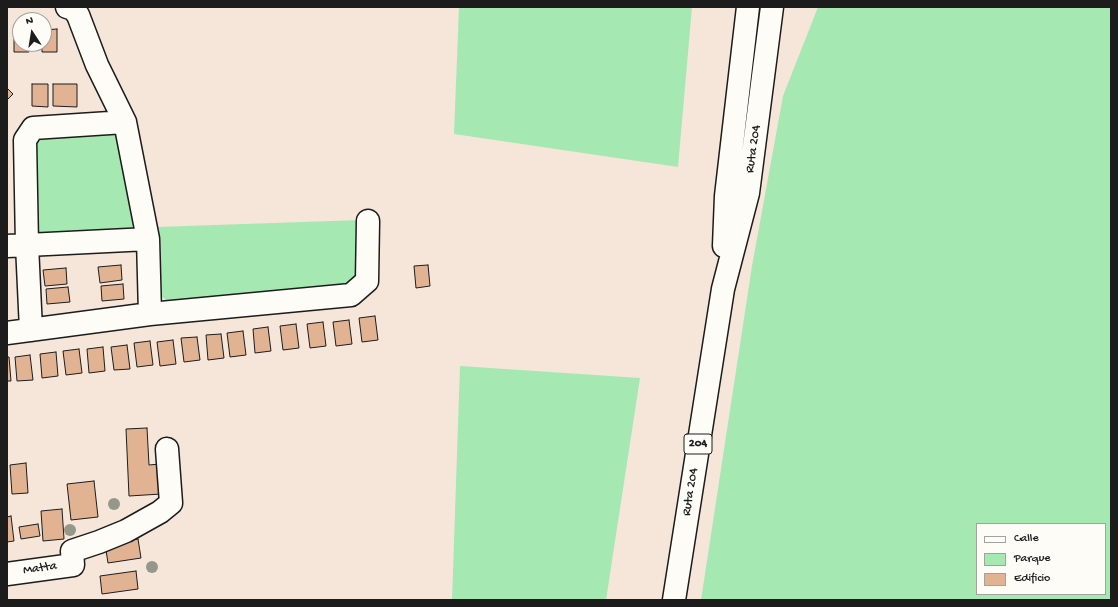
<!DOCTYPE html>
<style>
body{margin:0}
#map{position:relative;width:1118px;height:607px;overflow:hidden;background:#f5e6d9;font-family:"Gochi Hand",sans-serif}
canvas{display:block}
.frame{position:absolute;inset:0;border:8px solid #1c1c1c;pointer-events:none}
.legend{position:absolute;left:976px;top:523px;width:130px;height:72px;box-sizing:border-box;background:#fdfcf7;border:1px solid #a3a29f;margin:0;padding:5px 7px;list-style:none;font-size:12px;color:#1c1c1c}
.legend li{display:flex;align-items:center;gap:8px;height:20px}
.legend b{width:20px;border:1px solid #a3a29f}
.north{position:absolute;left:12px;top:12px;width:40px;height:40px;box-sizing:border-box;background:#fdfcf7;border:1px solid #a3a29f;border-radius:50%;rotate:348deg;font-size:11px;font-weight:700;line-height:16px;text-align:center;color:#1c1c1c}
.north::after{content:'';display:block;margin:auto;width:14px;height:18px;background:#1c1c1c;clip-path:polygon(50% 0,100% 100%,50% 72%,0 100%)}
</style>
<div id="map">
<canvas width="1118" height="607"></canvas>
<div class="frame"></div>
<ul class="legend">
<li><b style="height:5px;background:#fdfcf7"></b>Calle</li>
<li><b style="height:11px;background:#a6e8b2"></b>Parque</li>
<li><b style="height:11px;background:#e2b392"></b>Edificio</li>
</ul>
<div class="north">N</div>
</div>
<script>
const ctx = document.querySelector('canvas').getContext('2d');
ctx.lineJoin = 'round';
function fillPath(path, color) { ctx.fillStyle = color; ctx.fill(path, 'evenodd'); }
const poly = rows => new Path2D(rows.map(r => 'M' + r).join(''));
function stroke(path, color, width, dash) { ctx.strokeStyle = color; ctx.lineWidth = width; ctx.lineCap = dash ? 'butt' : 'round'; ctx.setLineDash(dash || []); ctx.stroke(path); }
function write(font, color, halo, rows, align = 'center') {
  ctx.font = font + ' "Gochi Hand",sans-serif'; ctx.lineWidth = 4; ctx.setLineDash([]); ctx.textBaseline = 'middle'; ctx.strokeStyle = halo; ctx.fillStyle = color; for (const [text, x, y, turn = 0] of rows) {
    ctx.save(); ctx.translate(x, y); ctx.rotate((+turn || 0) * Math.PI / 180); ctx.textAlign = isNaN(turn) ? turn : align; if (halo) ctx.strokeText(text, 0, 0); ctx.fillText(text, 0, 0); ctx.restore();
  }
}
fillPath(poly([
 [459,7,692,7,678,167,454,134],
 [818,7,1111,7,1111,600,701,600,752,266,783,96],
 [977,524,1105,524,1105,594,977,594],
 [115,128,136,218,132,228,126,232,37,235,33,134],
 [360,220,359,274,349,285,173,305,158,294,157,227],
 [460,366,640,378,606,600,452,600]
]), '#a6e8b2');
const building = poly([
 [57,29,57,52,42,52,42,44,44,44,44,30,57,29],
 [14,30,20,30,20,44,29,44,29,52,14,52,14,30],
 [32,84,48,84,48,107,32,106,32,84],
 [53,84,77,84,77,107,53,106,53,84],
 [7,88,13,94,7,100,7,88],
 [121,265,122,280,100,283,98,267,121,265],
 [428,265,430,286,416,288,414,266,428,265],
 [66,268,67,284,45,286,43,270,66,268],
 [123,284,124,299,102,301,101,286,123,284],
 [68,287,70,302,47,304,46,289,68,287],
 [375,316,378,340,362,342,359,318,375,316],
 [349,320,352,344,336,346,333,322,349,320],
 [323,322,326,346,310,348,307,324,323,322],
 [296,324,299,348,283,350,280,326,296,324],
 [268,327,271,351,255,353,253,329,268,327],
 [243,331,246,355,230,357,227,333,243,331],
 [221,334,224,358,208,360,206,335,221,334],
 [197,337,200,360,184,362,181,338,197,337],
 [173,340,176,364,160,366,157,342,173,340],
 [150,341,153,365,137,367,134,343,150,341],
 [127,345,130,369,114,370,111,347,127,345],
 [103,347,105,371,89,373,87,349,103,347],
 [79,349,82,373,66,375,63,351,79,349],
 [56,352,58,376,42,378,40,354,56,352],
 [30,355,33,380,17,381,15,357,30,355],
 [7,357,9,357,11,381,7,381,7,357],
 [147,428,149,465,160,464,161,494,129,496,126,429,147,428],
 [26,463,28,493,12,494,10,465,26,463],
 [94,481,98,517,71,520,67,484,94,481],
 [62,509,64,539,43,541,41,511,62,509],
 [11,516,14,541,7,542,7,517,11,516],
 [38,524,40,536,21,539,19,527,38,524],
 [138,539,141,558,108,563,105,544,138,539],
 [136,571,138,589,102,594,100,576,136,571]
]);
fillPath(building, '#e2b392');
stroke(building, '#1c1c1c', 1);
const minor = poly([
 [67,7,73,9,78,15,97,65,125,122,148,239,150,314],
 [7,246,148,239],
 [31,330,27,245,25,140,33,128,125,122],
 [7,333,150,314,351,295,367,281,368,221],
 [7,574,73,565,72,551,99,542,126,531,160,512,171,503,167,449]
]);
const major = poly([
 [724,246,726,196,748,7],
 [674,600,723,289,748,193,772,7]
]);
stroke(minor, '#1c1c1c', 25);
stroke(major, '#1c1c1c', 25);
stroke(minor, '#fdfcf7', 22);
stroke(major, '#fdfcf7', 22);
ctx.fillStyle = '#94988a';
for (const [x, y] of [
 [114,504],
 [70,530],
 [152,567]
]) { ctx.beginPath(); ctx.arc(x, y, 6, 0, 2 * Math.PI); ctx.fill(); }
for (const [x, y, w] of [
 [698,444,28]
]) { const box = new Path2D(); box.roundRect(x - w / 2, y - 10, w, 20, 3); ctx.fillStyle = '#fdfcf7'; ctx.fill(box); stroke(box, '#1c1c1c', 1); }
write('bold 12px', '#1c1c1c', null, [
 ["204",698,444]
]);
write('13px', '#1c1c1c', '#fdfcf7', [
 ["Ruta 204",754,149,-82],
 ["Ruta 204",691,492,-81],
 ["Matta",40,569,-8]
]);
</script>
